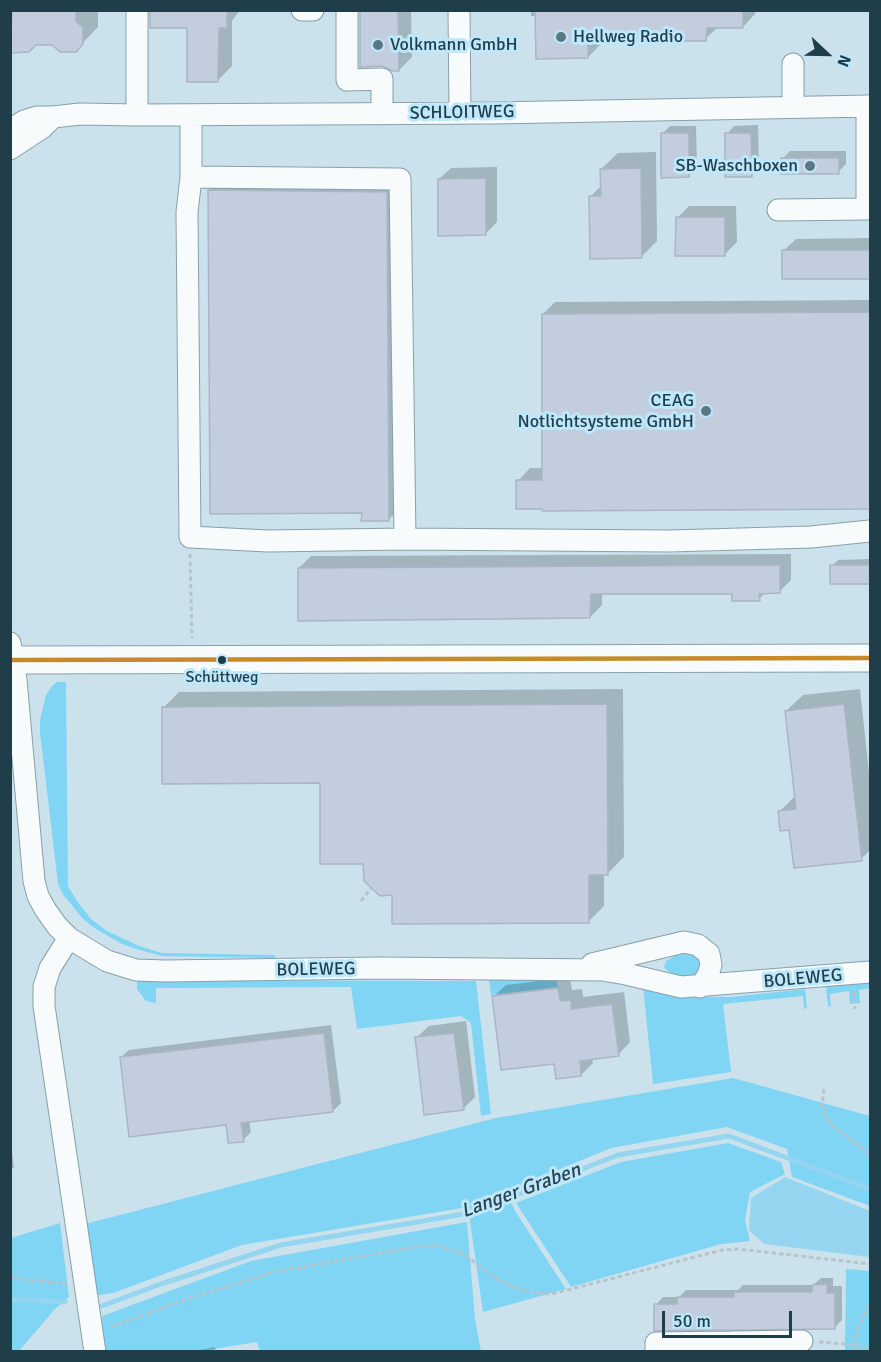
<!DOCTYPE html>
<meta charset="utf-8">
<style>
body{margin:0}
#map{position:relative;width:881px;height:1362px;overflow:hidden;background:#cbe2ec;font-family:Signika,sans-serif}
canvas{display:block}
.frame{position:absolute;inset:0;border:12px solid #1f3e4a;pointer-events:none}
.north{position:absolute;left:797px;top:24px;width:60px;height:60px;-webkit-text-stroke:4px #bde7fa;paint-order:stroke;rotate:112deg;font-size:16px;font-weight:700;line-height:24px;text-align:center;color:#1f3e4a}
.north::after{content:'';display:block;margin:auto;width:21px;height:27px;background:#1f3e4a;clip-path:polygon(50% 0,100% 100%,50% 72%,0 100%)}
.scale{position:absolute;left:662px;top:1311px;width:130px;height:27px;box-sizing:border-box;border:3px solid #1f3e4a;border-top:0;padding-left:8px;font-size:18px;line-height:21px;white-space:nowrap;color:#1f3e4a;-webkit-text-stroke:4px #bde7fa;paint-order:stroke}
</style>
<div id="map">
<canvas width="881" height="1362"></canvas>
<div class="frame"></div>
<div class="north">N</div>
<div class="scale">50 m</div>
</div>
<script>
const ctx = document.querySelector('canvas').getContext('2d');
ctx.lineJoin = 'round';
function fillPath(path, color) { ctx.fillStyle = color; ctx.fill(path, 'evenodd'); }
const poly = rows => new Path2D(rows.map(r => 'M' + r).join(''));
function stroke(path, color, width, dash) { ctx.strokeStyle = color; ctx.lineWidth = width; ctx.lineCap = dash ? 'butt' : 'round'; ctx.setLineDash(dash || []); ctx.stroke(path); }
function write(font, color, halo, rows, align = 'center') {
  ctx.font = font + ' Signika,sans-serif'; ctx.lineWidth = 6; ctx.setLineDash([]); ctx.textBaseline = 'middle'; ctx.strokeStyle = halo; ctx.fillStyle = color; for (const [text, x, y, turn = 0] of rows) {
    ctx.save(); ctx.translate(x, y); ctx.rotate((+turn || 0) * Math.PI / 180); ctx.textAlign = isNaN(turn) ? turn : align; if (halo) ctx.strokeText(text, 0, 0); ctx.fillText(text, 0, 0); ctx.restore();
  }
}
fillPath(poly([
 [57,682,66,682,68,886,77,901,91,919,107,931,139,946,162,953,275,955,275,958,162,956,136,949,122,944,96,929,84,920,64,896,58,884,40,732,40,720,46,695,52,686],
 [689,952,702,963,700,971,691,979,681,978,671,974,664,967,666,961,678,954],
 [489,979,556,979,558,987,491,995],
 [137,980,476,981,491,1114,481,1116,471,1023,461,1016,357,1029,351,987,156,988,156,1003,146,1001,137,989],
 [870,981,870,988,859,990,860,1003,850,1004,849,991,830,994,831,1007,828,1006,826,986],
 [643,986,678,997,731,997,805,989,807,1008,804,1009,803,996,723,1004,731,1072,653,1084],
 [733,1078,870,1116,870,1206,792,1177,787,1149,727,1127,611,1148,507,1191,515,1211,566,1289,483,1312,468,1207,242,1245,113,1293,93,1296,85,1224,496,1118],
 [728,1143,781,1162,785,1174,750,1192,745,1220,750,1241,721,1244,571,1287,516,1203,621,1162],
 [467,1222,475,1319,481,1351,260,1352,257,1342,201,1351,105,1351,102,1316,251,1261],
 [60,1223,69,1297,55,1309,19,1351,11,1351,11,1238],
 [846,1269,870,1271,870,1351,845,1351]
]), '#80d4f4');
fillPath(poly([
 [785,1177,870,1211,870,1257,764,1244,749,1230,751,1198]
]), '#96d5f0');
fillPath(poly([
 [14,10,95,10,98,13,98,27,75,51,53,43,10,48,10,25,14,22],
 [151,10,240,10,232,21,232,66,218,80,189,26],
 [361,10,411,10,412,57,399,70],
 [531,10,755,10,755,14,743,27,718,27,705,39,683,36,600,37,601,44,588,57,536,16,531,16],
 [758,125,759,168,751,176,727,134,734,126],
 [670,126,696,126,697,168,689,176,662,134],
 [790,151,846,151,846,164,838,172,782,159],
 [656,152,657,241,641,257,591,196,602,185,601,169,618,153],
 [497,167,497,222,485,234,439,179,451,168],
 [221,178,399,180,401,507,389,519,363,512,209,191],
 [689,206,736,206,737,242,724,255,677,218],
 [870,238,870,277,784,278,783,251,796,239],
 [870,300,870,508,544,510,518,481,530,468,543,468,543,314,555,302],
 [791,554,791,580,779,592,766,592,759,599,734,592,602,593,602,605,590,617,299,568,311,556],
 [870,559,870,582,832,583,832,566,838,560],
 [623,689,624,857,608,873,604,873,604,906,588,922,394,893,365,863,322,781,163,708,179,692],
 [860,689,870,782,870,850,861,859,791,828,779,812,796,795,786,711,803,695],
 [570,977,572,990,582,989,583,997,624,992,630,1042,618,1055,592,1058,593,1063,581,1075,493,997,506,985],
 [466,1021,475,1097,463,1109,416,1038,429,1026],
 [331,1025,341,1103,333,1111,249,1121,251,1132,243,1140,227,1123,121,1057,129,1050],
 [10,1138,14,1167,10,1171],
 [821,1278,833,1278,833,1286,842,1286,842,1320,835,1327,656,1305,663,1297,679,1297,686,1290,738,1290,743,1285,813,1285],
 [215,1347,216,1352,190,1352]
]), '#0003');
stroke(poly([
 [10,1299,65,1302],
 [102,1306,161,1284,281,1245,470,1213,618,1155,729,1136,867,1188]
]), '#96d5f0', 5);
const building = poly([
 [12,10,76,10,76,21,83,28,83,44,76,52,60,52,52,45,36,45,29,52,10,53,12,10],
 [150,10,227,10,227,28,219,28,218,82,187,82,187,28,150,28,150,10],
 [360,10,398,10,399,71,392,71,382,66,360,67,360,10],
 [535,10,743,10,743,28,707,28,706,41,681,41,681,38,588,38,588,58,536,59,535,10],
 [661,133,689,133,689,177,661,178,661,133],
 [725,133,751,133,752,177,725,177,725,133],
 [781,158,839,158,839,174,781,174,781,158],
 [641,168,642,258,590,259,589,196,601,196,600,169,641,168],
 [486,178,486,235,438,236,438,179,486,178],
 [208,190,387,192,389,521,361,521,362,513,210,514,208,190],
 [676,217,725,217,725,256,675,256,676,217],
 [782,250,870,250,870,279,782,279,782,250],
 [870,312,870,509,542,511,542,509,516,509,516,480,542,480,542,314,870,312],
 [780,565,780,593,759,594,760,601,732,601,732,594,591,594,590,618,298,621,298,568,780,565],
 [830,565,870,565,870,584,830,584,830,565],
 [607,704,608,875,589,875,589,923,392,924,392,895,380,896,364,881,363,864,320,864,320,783,162,784,162,707,607,704],
 [844,704,862,861,794,868,789,830,780,831,778,811,796,809,785,711,844,704],
 [558,988,560,1001,571,1000,571,1009,612,1004,619,1056,580,1061,581,1076,556,1079,554,1064,501,1070,492,996,558,988],
 [324,1033,333,1112,241,1123,244,1142,228,1143,226,1125,129,1137,120,1057,324,1033],
 [454,1033,464,1110,424,1115,415,1037,454,1033],
 [827,1284,827,1293,835,1293,835,1329,654,1331,654,1304,677,1304,677,1297,734,1297,734,1292,812,1292,812,1285,827,1284]
]);
fillPath(building, '#c2cdde');
stroke(building, '#abb5c4', 1.5);
const minor = poly([
 [137,10,137,115],
 [302,10,313,10],
 [347,10,347,80,382,79,382,114],
 [459,10,460,113],
 [793,64,793,107],
 [10,130,24,121,37,117,53,117,80,114,137,115,494,113,870,106],
 [10,149,42,128,53,117],
 [191,177,191,115],
 [778,210,867,209,867,106],
 [405,539,400,179,191,177,187,212,190,537,268,541,405,539,670,541,811,537,870,531],
 [10,643,16,680,34,881,38,896,45,909,57,926,69,938,107,961,136,970,165,971,378,968,602,970,626,974,681,987,870,972],
 [69,938,50,968,44,987,44,1006,95,1352],
 [592,964,684,942,698,945,709,954,711,965,708,975,700,987],
 [656,1352,656,1343,732,1342],
 [732,1352,732,1342,802,1341]
]);
const major = poly([
 [10,660,870,658]
]);
stroke(minor, '#87a0aa', 23);
stroke(major, '#87a0aa', 29);
stroke(poly([
 [190,554,192,638],
 [361,901,371,888],
 [853,991,855,1009],
 [824,1089,822,1105,829,1123,870,1154],
 [10,1278,68,1284],
 [111,1327,190,1298,274,1272,415,1247,438,1246,464,1254,495,1278,516,1288,537,1293,552,1294,722,1250,738,1249,870,1264],
 [819,1342,847,1344,870,1349],
 [854,1352,858,1328,870,1303]
]), '#b8c4c8', 3, [4.5, 3]);
stroke(minor, '#f7fbfc', 21);
stroke(major, '#f7fbfc', 27);
stroke(poly([
 [10,660,870,658]
]), '#c78a2b', 4.5);
for (const [x, y, r, color] of [
 [561,37,6,"#5b7783"],
 [378,45,6,"#5b7783"],
 [810,166,6,"#5b7783"],
 [706,411,6,"#5b7783"],
 [222,660,5,"#1f3e4a"]
]) { const dot = new Path2D(); dot.arc(x, y, r, 0, 2 * Math.PI); ctx.fillStyle = color; ctx.fill(dot); stroke(dot, '#bde7fa', 2); }
write('16px', '#1f3e4a', '#bde7fa', [
 ["Schüttweg",222,678]
]);
write('18px', '#1f3e4a', '#bde7fa', [
 ["Hellweg Radio",573,37],
 ["Volkmann GmbH",390,45],
 ["SB-Waschboxen",798,166,"right"],
 ["CEAG",694,401,"right"],
 ["Notlichtsysteme GmbH",694,422,"right"]
], 'left');
write('18px', '#1f3e4a', '#bde7fa', [
 ["SCHLOITWEG",462,113,-1],
 ["BOLEWEG",316,970,-1],
 ["BOLEWEG",803,979,-5]
]);
write('italic 20px', '#2a444f', '#bde7fa', [
 ["Langer Graben",521,1191,-20]
]);
</script>
